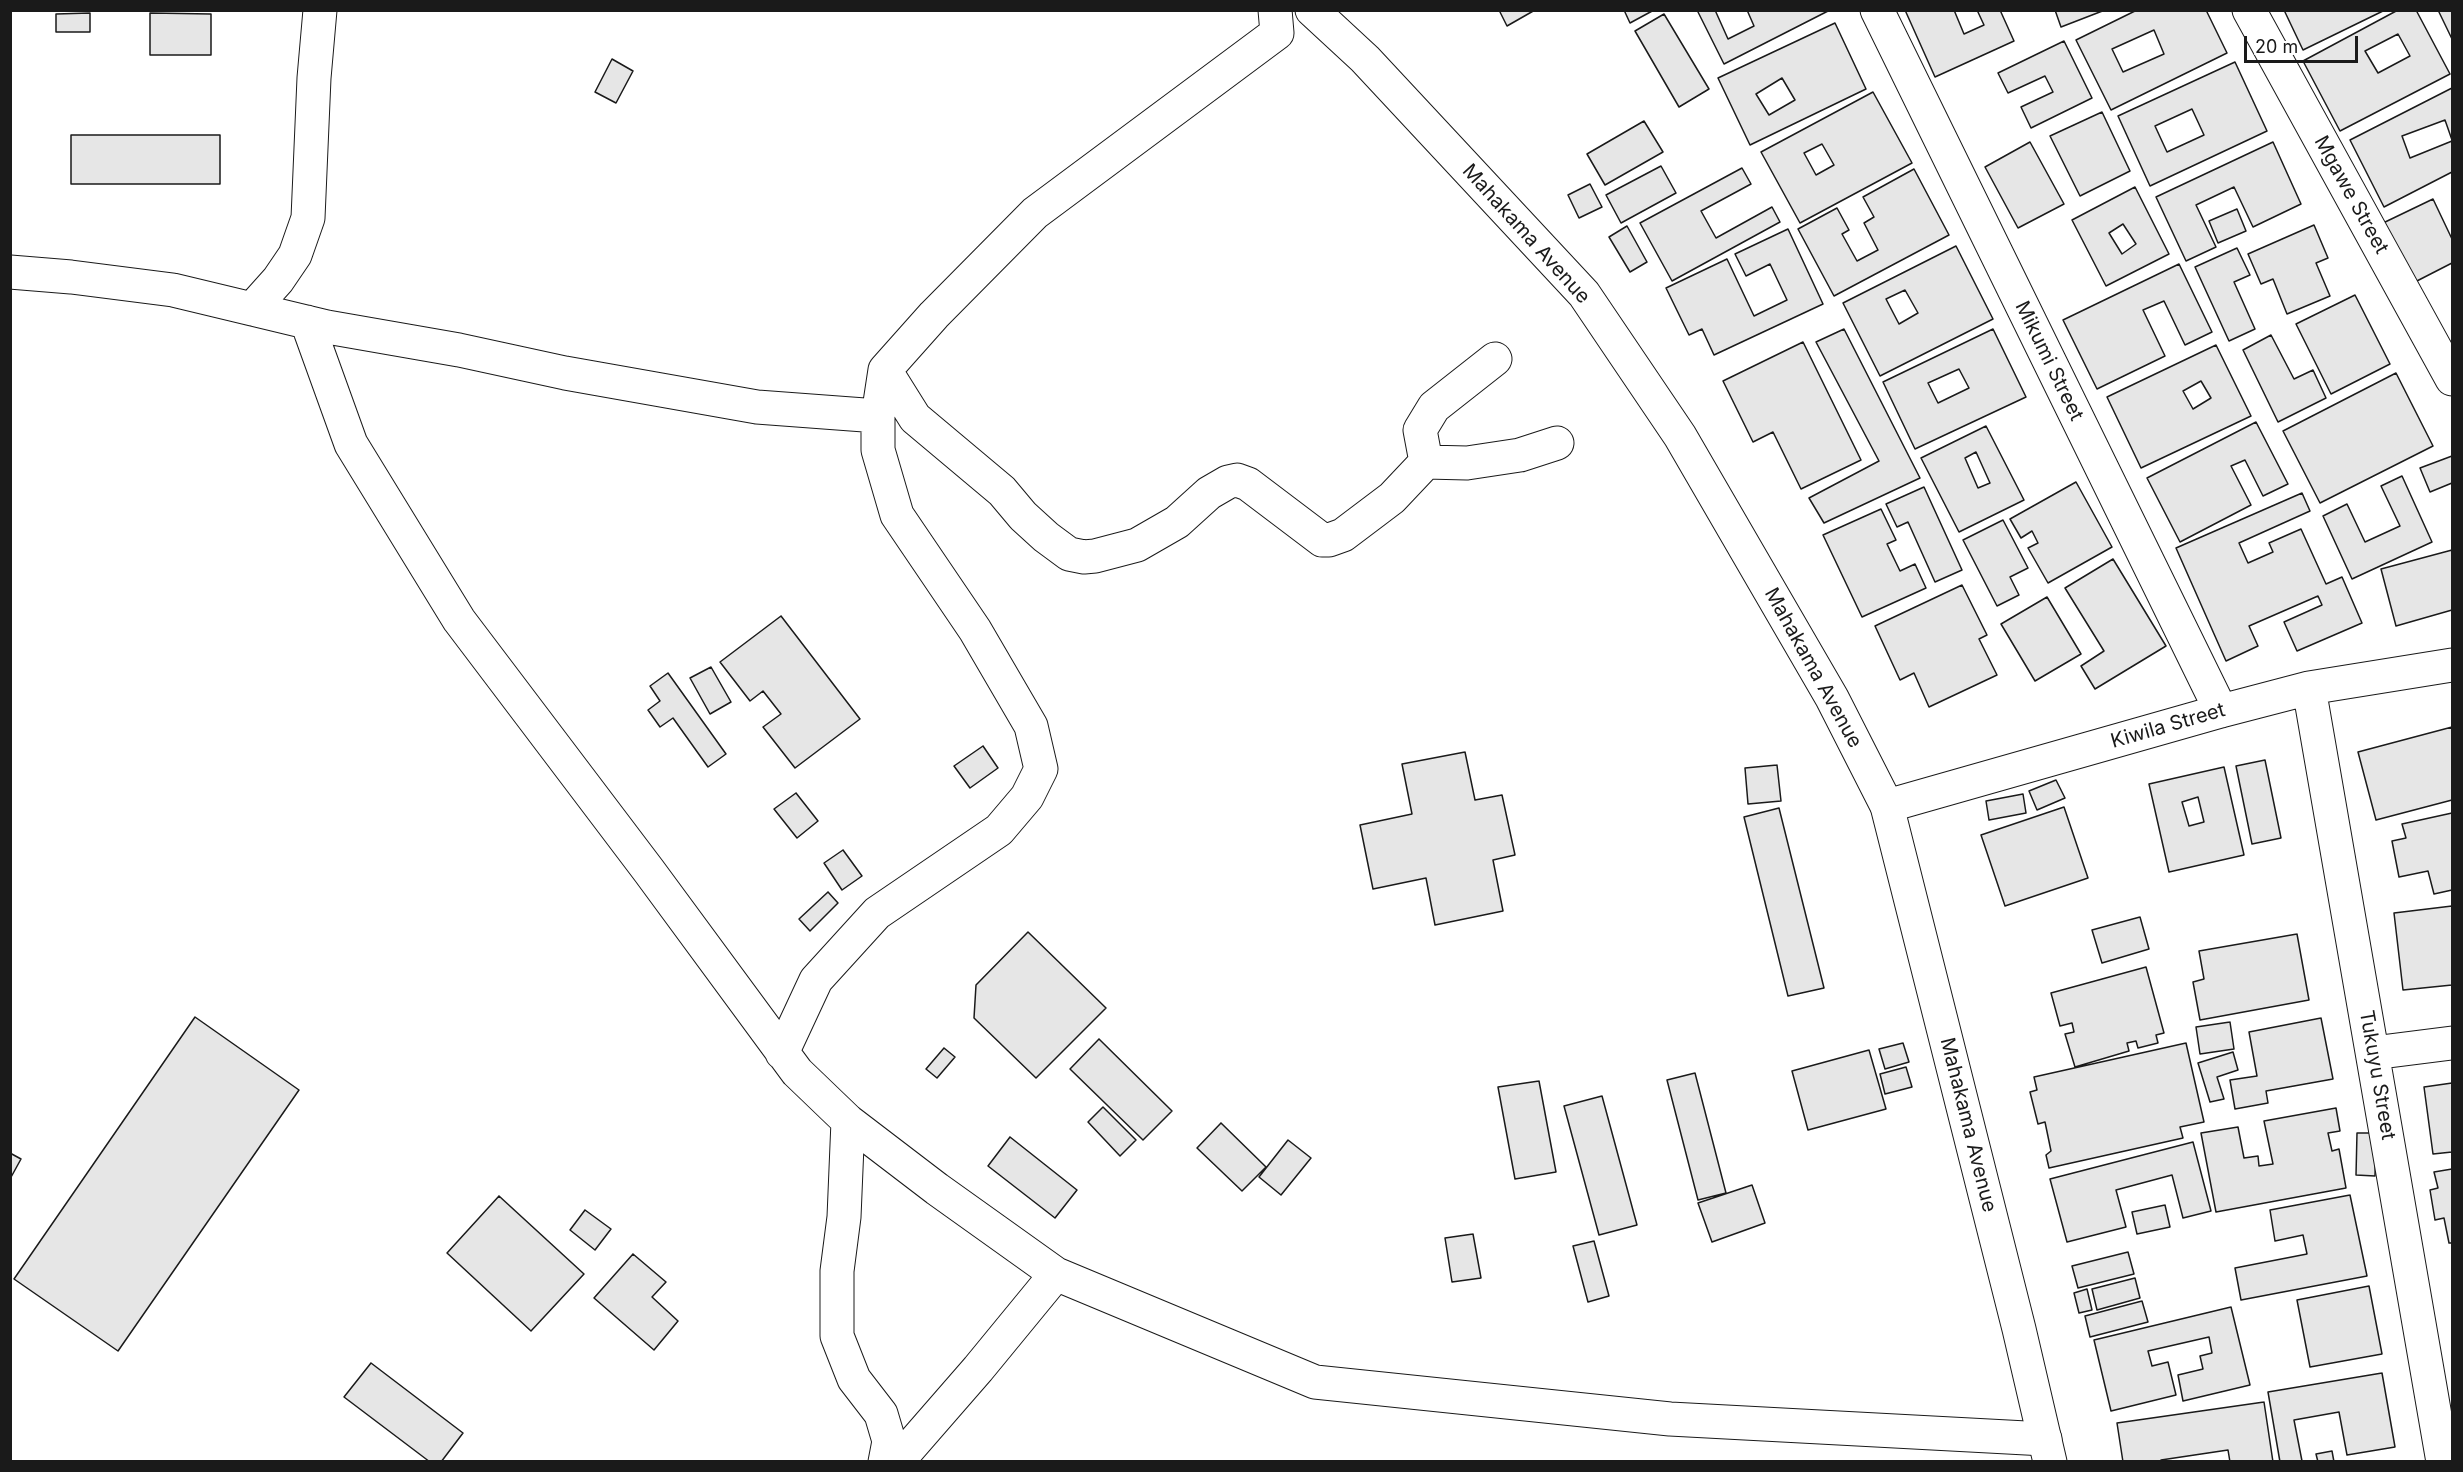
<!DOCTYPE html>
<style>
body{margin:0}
#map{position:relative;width:2463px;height:1472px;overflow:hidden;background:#fff;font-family:Inter,sans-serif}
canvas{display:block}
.frame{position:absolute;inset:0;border:12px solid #1a1a1a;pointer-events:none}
.scale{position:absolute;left:2244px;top:36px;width:114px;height:27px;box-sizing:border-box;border:3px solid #1a1a1a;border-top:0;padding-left:8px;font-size:18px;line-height:21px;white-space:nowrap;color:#1a1a1a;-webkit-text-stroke:4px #fff;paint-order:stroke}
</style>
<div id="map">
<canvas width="2463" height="1472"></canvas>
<div class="frame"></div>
<div class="scale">20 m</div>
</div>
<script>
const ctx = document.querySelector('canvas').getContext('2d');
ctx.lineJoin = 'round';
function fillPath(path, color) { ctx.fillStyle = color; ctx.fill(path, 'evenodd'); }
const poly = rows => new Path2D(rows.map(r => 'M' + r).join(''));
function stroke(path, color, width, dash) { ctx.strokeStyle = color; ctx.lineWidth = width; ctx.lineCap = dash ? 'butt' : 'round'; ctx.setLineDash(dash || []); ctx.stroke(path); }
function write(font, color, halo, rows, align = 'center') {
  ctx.font = font + ' Inter,sans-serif'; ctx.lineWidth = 4.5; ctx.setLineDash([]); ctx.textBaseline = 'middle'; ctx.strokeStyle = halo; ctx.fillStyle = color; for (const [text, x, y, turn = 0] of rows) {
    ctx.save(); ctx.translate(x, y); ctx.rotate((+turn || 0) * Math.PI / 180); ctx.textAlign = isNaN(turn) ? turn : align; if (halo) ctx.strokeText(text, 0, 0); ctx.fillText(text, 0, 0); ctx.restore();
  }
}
const building = poly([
 [1499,10,1535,10,1507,26,1499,10],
 [1624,10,1654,10,1630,23,1624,10],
 [1697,10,1715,10,1728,39,1754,26,1747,10,1830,10,1724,64,1697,10],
 [1905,10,1954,10,1964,34,1984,25,1977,10,2000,10,2014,41,1935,77,1905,10],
 [2055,10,2105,10,2061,27,2055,10],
 [2137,10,2206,10,2227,53,2111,110,2076,40,2137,10],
 [2154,30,2164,54,2123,72,2112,49,2154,30],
 [2284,10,2385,10,2303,50,2284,10],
 [2398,10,2416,10,2450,74,2340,131,2303,61,2398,10],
 [2398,34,2410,56,2378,73,2365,51,2398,34],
 [2438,10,2452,10,2452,39,2438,10],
 [90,13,90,32,56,32,56,14,90,13],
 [150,13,211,14,211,55,150,55,150,13],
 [1664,14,1709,89,1679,107,1635,31,1664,14],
 [1835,23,1866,89,1750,145,1718,78,1835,23],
 [1782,78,1795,100,1769,115,1756,94,1782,78],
 [2064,41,2092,98,2031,128,2021,107,2053,92,2045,76,2008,93,1998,73,2064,41],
 [612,59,633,71,616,103,595,92,612,59],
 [2235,62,2267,131,2150,186,2118,116,2235,62],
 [2192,109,2204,135,2167,152,2155,126,2192,109],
 [2452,88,2452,140,2445,120,2402,136,2410,158,2452,141,2452,172,2384,207,2350,140,2452,88],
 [1873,92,1912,163,1800,223,1761,152,1873,92],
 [1822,144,1834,165,1816,175,1804,153,1822,144],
 [2102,112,2130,171,2080,196,2050,136,2102,112],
 [1644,121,1663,152,1605,185,1587,154,1644,121],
 [71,135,220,135,220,184,71,184,71,135],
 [2030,142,2064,204,2018,228,1985,167,2030,142],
 [2273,142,2301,204,2253,227,2234,187,2196,205,2216,247,2186,261,2156,197,2273,142],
 [1661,166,1676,193,1621,223,1606,195,1661,166],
 [1742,168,1751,184,1701,211,1716,238,1772,207,1780,222,1672,281,1640,223,1742,168],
 [1914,169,1949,235,1834,296,1798,229,1837,208,1849,230,1842,234,1857,261,1878,250,1864,223,1874,217,1863,197,1914,169],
 [1590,184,1602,207,1579,218,1568,195,1590,184],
 [2135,187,2169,254,2106,286,2072,220,2135,187],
 [2123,224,2136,244,2122,254,2109,233,2123,224],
 [2433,199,2452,239,2452,263,2411,284,2381,224,2433,199],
 [2237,209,2246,231,2218,243,2209,221,2237,209],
 [2314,225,2328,258,2316,263,2330,296,2287,314,2273,279,2261,284,2248,254,2314,225],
 [1627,226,1647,262,1630,272,1609,237,1627,226],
 [1788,229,1823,304,1714,355,1702,329,1689,335,1666,288,1727,259,1754,316,1787,300,1770,264,1746,276,1735,254,1788,229],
 [1956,246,1993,319,1880,376,1843,303,1956,246],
 [1905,290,1918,313,1899,324,1886,299,1905,290],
 [2237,248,2250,275,2234,282,2255,329,2229,341,2195,267,2237,248],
 [2179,264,2212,332,2185,345,2164,301,2143,310,2165,356,2097,389,2063,320,2179,264],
 [2355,295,2390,364,2331,394,2296,324,2355,295],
 [1844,329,1920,478,1824,523,1809,498,1879,461,1816,342,1844,329],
 [1993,329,2026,397,1915,449,1883,382,1993,329],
 [1959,369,1969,388,1938,403,1928,383,1959,369],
 [2271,335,2294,379,2313,370,2326,398,2278,422,2243,350,2271,335],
 [1803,342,1861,460,1801,489,1773,432,1753,442,1723,381,1803,342],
 [2216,345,2251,416,2141,468,2107,397,2216,345],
 [2201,381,2211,398,2193,409,2183,391,2201,381],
 [2396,373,2433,446,2320,503,2283,431,2396,373],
 [2256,422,2288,484,2263,496,2245,460,2231,466,2251,505,2180,542,2147,478,2256,422],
 [1986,426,2024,500,1959,532,1921,458,1986,426],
 [1976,452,1990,483,1978,488,1965,458,1976,452],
 [2452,456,2452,483,2430,492,2420,468,2452,456],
 [2402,476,2432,542,2352,579,2323,516,2347,504,2365,542,2400,526,2381,486,2402,476],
 [2076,482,2112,547,2048,583,2028,548,2038,543,2032,531,2021,538,2010,519,2076,482],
 [1924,487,1962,570,1935,582,1908,522,1897,527,1886,504,1924,487],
 [2302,493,2310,511,2239,543,2248,563,2273,552,2269,543,2301,529,2326,584,2342,577,2362,623,2297,651,2284,622,2322,605,2318,596,2249,626,2258,646,2226,661,2176,548,2302,493],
 [1881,509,1896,540,1887,544,1900,571,1915,564,1926,588,1862,617,1823,535,1881,509],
 [2003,520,2028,568,2010,577,2019,595,1997,606,1963,540,2003,520],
 [2452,550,2452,610,2396,626,2381,569,2452,550],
 [2113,559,2166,646,2095,689,2081,666,2104,651,2065,588,2113,559],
 [1962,585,1987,635,1979,639,1997,675,1929,707,1914,673,1900,680,1875,626,1962,585],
 [2047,597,2081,654,2035,681,2001,624,2047,597],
 [781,616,860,719,795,768,763,727,781,714,763,691,750,701,720,662,781,616],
 [711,667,731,702,710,714,690,678,711,667],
 [668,673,726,754,708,767,673,718,660,727,648,710,660,701,650,686,668,673],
 [2452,727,2452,800,2376,820,2358,752,2452,727],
 [983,746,998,768,970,788,954,766,983,746],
 [1465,752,1475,800,1502,795,1515,855,1493,860,1503,911,1435,925,1426,878,1373,889,1360,825,1412,814,1402,764,1465,752],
 [2265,760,2281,838,2252,844,2236,766,2265,760],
 [1777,765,1781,801,1748,804,1745,768,1777,765],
 [2224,767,2244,855,2169,872,2149,784,2224,767],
 [2198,797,2204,822,2189,826,2182,802,2198,797],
 [2056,780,2065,798,2037,810,2029,791,2056,780],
 [796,793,818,821,797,838,774,809,796,793],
 [2023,794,2026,813,1989,820,1986,801,2023,794],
 [2064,807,2088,878,2005,906,1981,835,2064,807],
 [1779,808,1824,988,1788,996,1744,817,1779,808],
 [2452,813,2452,890,2434,894,2428,871,2399,877,2392,841,2406,838,2402,824,2452,813],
 [843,850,862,876,842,890,824,863,843,850],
 [828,892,838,903,810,931,799,919,828,892],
 [2452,906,2452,985,2403,990,2394,913,2452,906],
 [2140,917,2149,949,2102,963,2092,930,2140,917],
 [1028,932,1106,1008,1036,1078,974,1018,976,985,1028,932],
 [2297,934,2309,1000,2200,1020,2193,982,2204,979,2199,951,2297,934],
 [2146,967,2164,1033,2156,1035,2158,1043,2138,1048,2136,1041,2127,1043,2129,1051,2075,1067,2065,1034,2074,1032,2072,1023,2060,1026,2051,993,2146,967],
 [195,1017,299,1090,118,1351,14,1279,195,1017],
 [2321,1018,2333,1079,2266,1091,2268,1103,2235,1109,2230,1080,2257,1076,2249,1032,2321,1018],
 [2230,1022,2234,1049,2200,1054,2196,1027,2230,1022],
 [1099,1039,1172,1111,1143,1140,1070,1069,1099,1039],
 [1903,1043,1909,1062,1885,1069,1879,1049,1903,1043],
 [2186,1043,2204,1122,2180,1127,2183,1138,2049,1168,2046,1155,2051,1151,2045,1122,2038,1124,2030,1092,2037,1090,2034,1077,2186,1043],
 [944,1048,955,1057,937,1078,926,1069,944,1048],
 [1869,1050,1886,1109,1808,1130,1792,1071,1869,1050],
 [2233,1052,2238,1070,2217,1077,2224,1099,2210,1102,2198,1063,2233,1052],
 [1906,1067,1912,1087,1885,1094,1880,1074,1906,1067],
 [1695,1073,1726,1193,1698,1200,1667,1080,1695,1073],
 [1539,1081,1556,1172,1515,1179,1498,1087,1539,1081],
 [2452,1083,2452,1152,2433,1154,2424,1087,2452,1083],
 [1602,1096,1637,1225,1599,1235,1564,1106,1602,1096],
 [1103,1107,1136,1140,1120,1156,1088,1122,1103,1107],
 [2336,1108,2340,1131,2328,1133,2332,1151,2339,1149,2346,1188,2216,1212,2201,1133,2238,1127,2244,1158,2258,1156,2259,1166,2273,1164,2264,1121,2336,1108],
 [1221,1123,1266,1167,1242,1191,1197,1148,1221,1123],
 [2357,1133,2376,1133,2375,1176,2356,1175,2357,1133],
 [1010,1137,1077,1190,1055,1218,988,1166,1010,1137],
 [1288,1140,1311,1158,1281,1195,1259,1177,1288,1140],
 [2193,1142,2211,1211,2183,1218,2172,1175,2116,1190,2126,1227,2067,1242,2050,1179,2193,1142],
 [10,1153,21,1159,10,1179,10,1153],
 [2452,1169,2452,1243,2449,1243,2444,1218,2435,1220,2430,1190,2438,1188,2434,1172,2452,1169],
 [1752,1185,1765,1223,1712,1242,1698,1203,1752,1185],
 [2350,1195,2367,1276,2241,1300,2235,1268,2307,1254,2303,1235,2275,1241,2270,1210,2350,1195],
 [499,1196,584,1274,531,1331,447,1253,499,1196],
 [2165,1205,2170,1227,2137,1234,2132,1212,2165,1205],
 [585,1210,611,1229,595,1250,570,1230,585,1210],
 [1473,1234,1481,1278,1452,1282,1445,1238,1473,1234],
 [1594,1241,1609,1296,1588,1302,1573,1246,1594,1241],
 [2128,1252,2134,1274,2078,1288,2072,1266,2128,1252],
 [633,1254,666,1282,652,1297,678,1321,654,1350,594,1298,633,1254],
 [2135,1278,2140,1298,2097,1310,2092,1289,2135,1278],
 [2369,1286,2382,1354,2310,1367,2297,1300,2369,1286],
 [2087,1289,2092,1310,2079,1313,2074,1293,2087,1289],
 [2142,1301,2148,1322,2090,1337,2085,1316,2142,1301],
 [2231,1307,2250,1385,2183,1401,2178,1375,2203,1369,2200,1356,2212,1353,2209,1337,2148,1351,2152,1366,2168,1362,2176,1395,2111,1411,2094,1340,2231,1307],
 [371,1363,463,1433,441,1462,430,1462,344,1397,371,1363],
 [2382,1373,2395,1447,2347,1455,2339,1412,2294,1420,2302,1461,2280,1462,2268,1392,2382,1373],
 [2264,1402,2273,1462,2230,1462,2228,1450,2161,1460,2161,1462,2123,1462,2117,1423,2264,1402],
 [2332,1451,2334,1462,2318,1462,2316,1454,2332,1451]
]);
fillPath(building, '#e6e6e6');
stroke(building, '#1a1a1a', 1.5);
const street = poly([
 [1877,10,2221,711],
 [2249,10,2452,379],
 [10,272,71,277,173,290,327,327,459,350,565,373,757,407,878,416],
 [252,309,278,280,295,255,308,218,314,78,320,10],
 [307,322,351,444,459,620,649,871,797,1072,848,1121,937,1189,1056,1274,1315,1382,1670,1419,2045,1439],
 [885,370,915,418,1002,491,1023,516,1046,537,1069,554,1084,557,1095,556,1137,545,1177,522,1209,493,1228,482,1237,480,1248,484,1322,540,1329,540,1343,535,1392,498,1426,462,1420,430,1434,407,1495,359],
 [1426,462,1467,463,1520,455,1557,443],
 [2309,688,2443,1462],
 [1887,806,2221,711,2309,688,2452,665],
 [782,1053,816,980,877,913,999,830,1027,797,1041,769,1031,726,975,630,897,515,878,450,878,416,885,370,934,315,1035,213,1277,33,1275,10],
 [2373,1053,2452,1043],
 [848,1121,844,1217,837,1271,837,1336,854,1379,881,1414,889,1441,885,1462],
 [897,1462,978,1369,1056,1274]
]);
const secondary = poly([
 [1312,10,1365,59,1584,294,1680,436,1832,698,1887,806,2019,1329,2050,1462]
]);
stroke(street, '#1a1a1a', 35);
stroke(secondary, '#1a1a1a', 35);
stroke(street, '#fff', 33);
stroke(secondary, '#fff', 33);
write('20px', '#1a1a1a', '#fff', [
 ["Mgawe Street",2351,195,61],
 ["Mahakama Avenue",1526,234,48],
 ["Mikumi Street",2049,361,64],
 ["Mahakama Avenue",1813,668,61],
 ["Kiwila Street",2168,726,-16],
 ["Tukuyu Street",2377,1075,80],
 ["Mahakama Avenue",1968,1125,76]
]);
</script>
